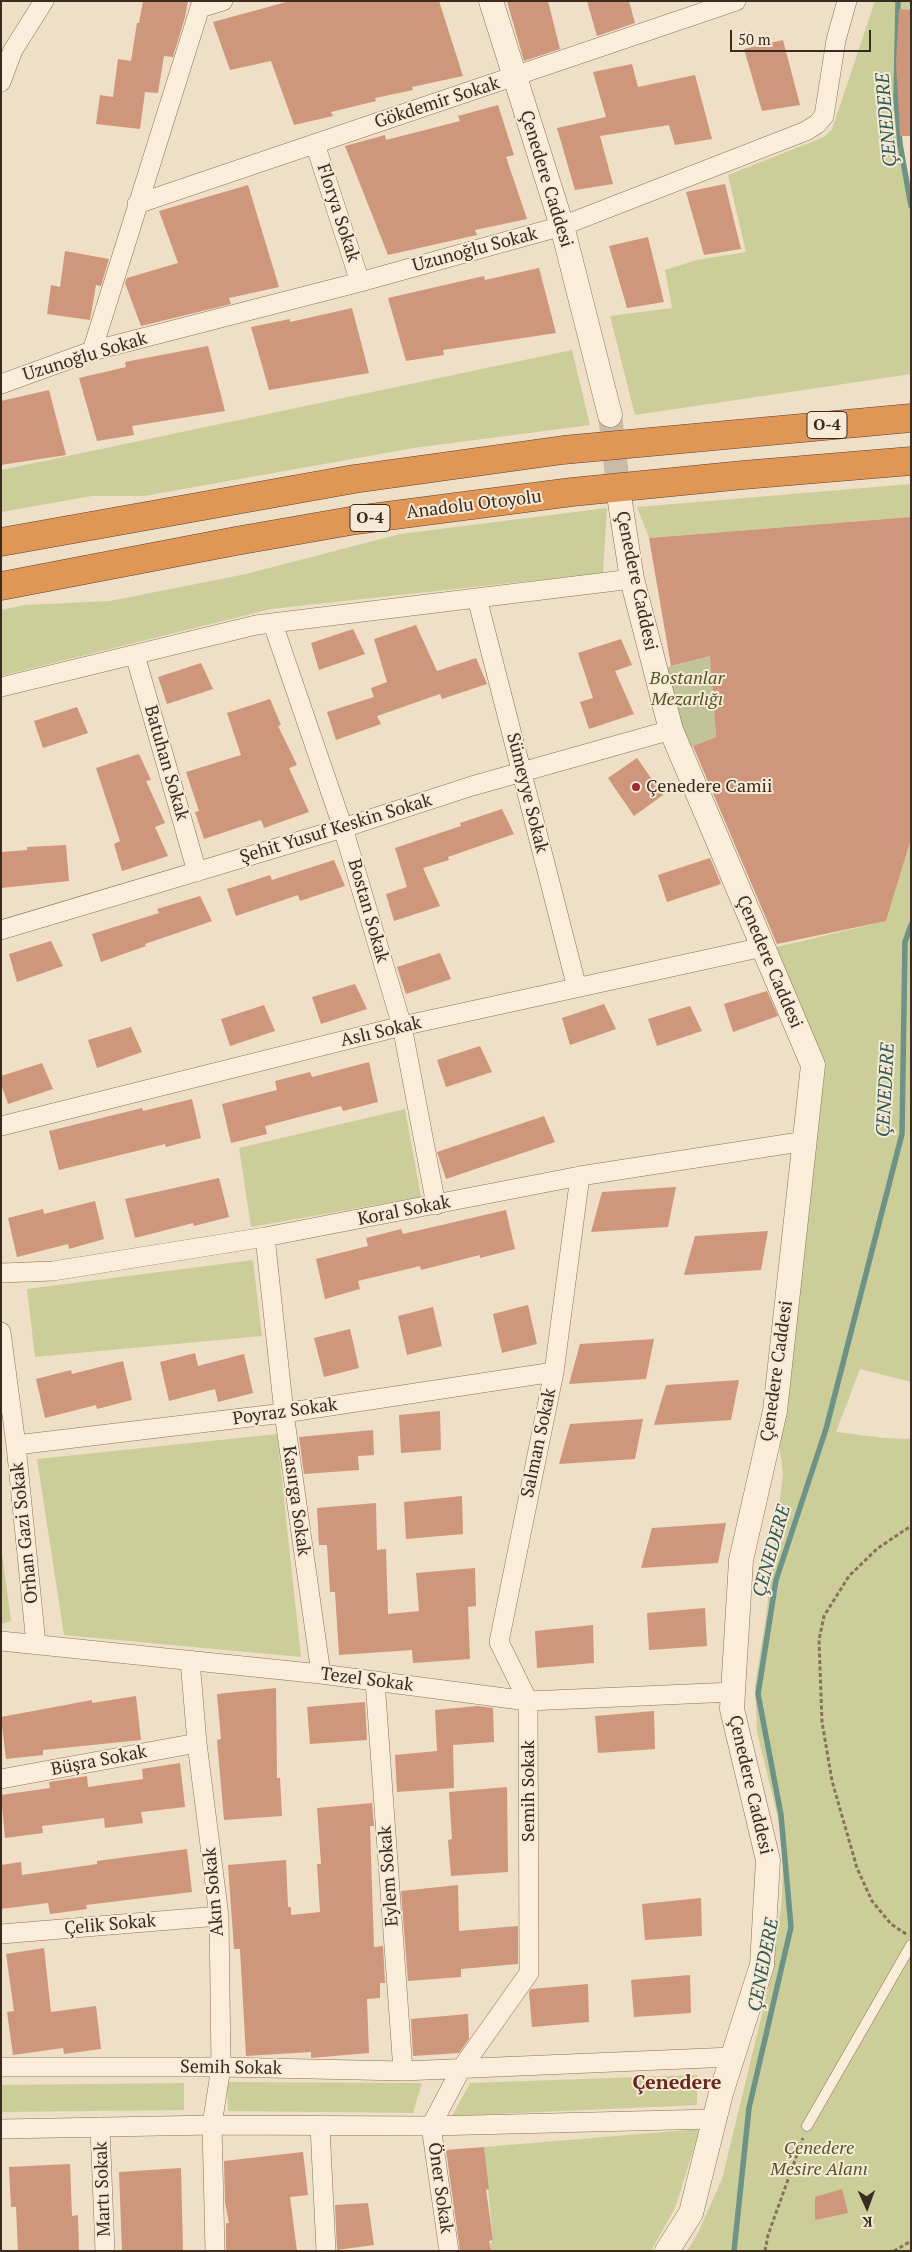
<!DOCTYPE html>
<meta charset="utf-8">
<style>
body{margin:0}
#map{position:relative;width:912px;height:2252px;overflow:hidden;background:#efdfc6;font-family:"PT Serif",serif}
canvas{display:block}
.frame{position:absolute;inset:0;border:2px solid #3b2a1f;pointer-events:none}
.north{position:absolute;left:842px;top:2182px;width:50px;height:50px;-webkit-text-stroke:4px #f6ead6;paint-order:stroke;rotate:178deg;font-size:14px;font-weight:700;line-height:20px;text-align:center;color:#3b2a1f}
.north::after{content:'';display:block;margin:auto;width:18px;height:22px;background:#3b2a1f;clip-path:polygon(50% 0,100% 100%,50% 72%,0 100%)}
.scale{position:absolute;left:730px;top:30px;width:141px;height:22px;box-sizing:border-box;border:2px solid #3b2a1f;border-top:0;padding-left:6px;font-size:15px;line-height:18px;white-space:nowrap;color:#3b2a1f;-webkit-text-stroke:4px #f6ead6;paint-order:stroke}
</style>
<div id="map">
<canvas width="912" height="2252"></canvas>
<div class="frame"></div>
<div class="north">K</div>
<div class="scale">50 m</div>
</div>
<script>
const ctx = document.querySelector('canvas').getContext('2d');
ctx.lineJoin = 'round';
function fillPath(path, color) { ctx.fillStyle = color; ctx.fill(path, 'evenodd'); }
const poly = rows => new Path2D(rows.map(r => 'M' + r).join(''));
function stroke(path, color, width, dash) { ctx.strokeStyle = color; ctx.lineWidth = width; ctx.lineCap = dash ? 'butt' : 'round'; ctx.setLineDash(dash || []); ctx.stroke(path); }
function write(font, color, halo, rows, align = 'center') {
  ctx.font = font + ' "PT Serif",serif'; ctx.lineWidth = 4; ctx.setLineDash([]); ctx.textBaseline = 'middle'; ctx.strokeStyle = halo; ctx.fillStyle = color; for (const [text, x, y, turn = 0] of rows) {
    ctx.save(); ctx.translate(x, y); ctx.rotate((+turn || 0) * Math.PI / 180); ctx.textAlign = isNaN(turn) ? turn : align; if (halo) ctx.strokeText(text, 0, 0); ctx.fillText(text, 0, 0); ctx.restore();
  }
}
fillPath(poly([
 [875,1,911,1,911,10,895,13,898,13,896,98,911,201,911,374,635,415,610,316,672,308,665,270,697,260,746,252,728,175,824,137,832,129],
 [572,350,590,425,414,448,144,496,92,496,1,512,1,470],
 [911,484,911,517,649,538,637,507],
 [607,508,603,573,271,609,1,676,1,610,24,605,110,601,246,574,400,534],
 [911,839,911,1382,860,1369,836,1432,884,1438,911,1439,911,2251,687,2251,698,2233,722,2179,771,1977,782,1899,783,1839,757,1732,755,1685,766,1616,783,1474,775,1411,813,1065,764,950,886,921],
 [405,1109,421,1197,251,1227,239,1148],
 [253,1260,262,1336,35,1357,27,1289],
 [277,1434,301,1657,64,1635,37,1459],
 [1,1546,11,1621,1,1624],
 [697,2075,697,2105,452,2116,470,2083],
 [227,2082,422,2083,413,2113,228,2111],
 [184,2083,184,2110,1,2112,1,2085],
 [700,2129,675,2208,651,2251,491,2251,490,2244,493,2240,484,2147]
]), '#ccce99');
fillPath(poly([
 [710,656,716,737,680,751,656,670]
]), '#c1c398');
stroke(poly([
 [898,1,896,98,900,144,911,206],
 [734,2251,749,2108,791,1927,781,1815,758,1694,776,1580,826,1429,902,1134,905,942,911,925]
]), '#6d9286', 5.5);
fillPath(poly([
 [143,1,188,1,185,17,173,57,164,56,158,93,145,92,140,129,96,124,100,95,113,97,118,59,131,61,137,23,139,23],
 [290,1,439,1,463,76,412,87,413,90,375,98,376,101,331,112,333,116,294,125,271,61,230,70,213,22],
 [507,1,548,1,560,49,524,61],
 [587,1,629,1,635,23,597,36],
 [899,9,911,10,911,136,900,136,896,62],
 [783,40,800,105,762,111,744,49],
 [632,64,638,87,695,75,712,139,675,145,669,125,600,136,613,184,575,190,557,128,606,117,593,72],
 [498,105,514,155,506,157,527,219,475,230,477,235,388,255,345,146,385,135,386,140,460,121,458,116],
 [725,184,741,249,704,255,686,192],
 [248,185,279,287,229,298,231,304,141,326,125,283,127,278,178,263,159,211],
 [648,237,664,302,627,308,609,246],
 [65,251,109,259,101,286,96,285,90,320,47,314,51,285,60,287],
 [539,268,556,333,443,350,444,355,406,361,388,298,484,276,485,280],
 [352,308,369,373,269,390,251,327,290,319,290,322],
 [208,346,225,411,132,426,134,435,97,441,79,378,126,367,125,362],
 [49,390,66,455,1,465,1,401],
 [911,517,911,839,886,921,777,944,693,746,716,737,710,656,671,666,649,538],
 [416,625,437,671,476,658,487,684,442,699,440,694,377,716,381,724,336,740,327,712,374,697,371,688,387,682,374,639],
 [353,629,365,654,319,670,311,643],
 [621,639,632,665,615,671,634,714,589,729,580,702,593,698,578,653],
 [201,663,213,689,167,704,158,677],
 [270,699,281,725,278,726,297,765,289,768,309,812,264,828,261,820,204,839,195,812,199,811,186,772,241,755,227,713],
 [77,707,88,733,43,748,34,721],
 [139,754,151,780,146,781,165,823,155,827,168,856,122,871,114,844,120,841,96,768],
 [637,758,663,795,634,816,608,778],
 [502,809,514,834,448,857,449,860,423,868,440,906,394,921,386,894,407,887,395,848,461,826,460,823],
 [66,845,69,881,1,888,1,852,27,850,27,847],
 [710,858,721,884,667,902,658,875],
 [334,860,345,886,300,901,298,895,236,916,227,889,270,875,272,880],
 [200,896,212,921,145,944,146,946,101,962,92,934,159,913,157,909],
 [51,941,63,966,17,982,9,954],
 [440,953,451,979,406,994,397,967],
 [355,984,367,1009,321,1024,312,997],
 [767,991,778,1016,733,1032,724,1004],
 [604,1004,616,1029,570,1045,562,1018],
 [264,1005,275,1031,230,1046,221,1019],
 [690,1006,702,1031,657,1046,648,1019],
 [131,1027,142,1052,97,1068,88,1040],
 [480,1046,492,1072,446,1087,437,1060],
 [369,1062,378,1102,343,1111,341,1106,265,1126,267,1134,231,1143,222,1104,277,1090,275,1081,310,1072,312,1077],
 [42,1063,53,1089,8,1104,1,1084,1,1076],
 [192,1099,201,1138,166,1147,165,1144,59,1170,49,1131,142,1108,143,1111],
 [544,1116,555,1142,446,1179,437,1152],
 [219,1178,229,1217,194,1226,193,1223,135,1238,125,1199],
 [676,1187,668,1227,591,1232,602,1192],
 [95,1201,104,1239,69,1249,68,1244,17,1257,8,1218,43,1209,44,1214],
 [506,1210,515,1249,480,1258,480,1255,421,1270,420,1266,358,1281,360,1289,325,1299,316,1259,368,1246,366,1238,401,1229,403,1234],
 [768,1231,761,1270,684,1275,695,1236],
 [528,1305,537,1344,502,1353,493,1314],
 [433,1307,442,1346,407,1355,398,1316],
 [350,1329,359,1368,324,1377,314,1338],
 [654,1339,646,1379,569,1384,580,1344],
 [195,1353,198,1366,244,1354,253,1393,218,1402,215,1389,169,1401,160,1362],
 [123,1361,132,1400,97,1409,96,1405,45,1418,36,1379,71,1370,72,1374],
 [739,1380,731,1420,654,1425,666,1385],
 [440,1411,441,1450,401,1453,399,1415],
 [643,1419,635,1459,559,1464,570,1424],
 [373,1430,374,1455,358,1456,359,1470,304,1474,299,1437],
 [462,1496,463,1534,406,1539,404,1502],
 [376,1503,377,1550,386,1549,388,1614,419,1611,416,1573,475,1568,476,1606,468,1607,470,1659,413,1663,412,1650,339,1655,335,1592,330,1592,327,1545,319,1545,317,1508],
 [726,1523,718,1563,641,1568,652,1528],
 [705,1608,707,1646,649,1650,647,1613],
 [593,1625,594,1663,537,1668,535,1631],
 [276,1688,277,1778,280,1778,282,1816,224,1820,217,1740,221,1739,217,1694],
 [136,1696,141,1740,43,1750,43,1755,6,1759,1,1717,92,1700,92,1703],
 [365,1702,367,1740,310,1744,307,1707],
 [477,1706,493,1708,494,1742,453,1745,454,1788,397,1792,395,1755,437,1751,435,1710],
 [654,1711,655,1749,598,1753,595,1716],
 [180,1763,185,1807,141,1812,143,1823,105,1828,104,1818,42,1826,43,1833,5,1838,1,1795,50,1788,49,1782,87,1776,88,1787,143,1779,142,1769],
 [507,1787,508,1872,451,1876,448,1840,452,1839,449,1792],
 [372,1803,374,1826,370,1826,374,1947,383,1946,385,1983,380,1983,380,1998,367,1999,369,2053,311,2058,311,2052,246,2056,240,1949,234,1949,228,1865,286,1860,288,1907,291,1907,291,1915,320,1912,317,1864,321,1864,317,1808],
 [187,1849,192,1892,86,1905,87,1909,50,1914,48,1903,1,1909,1,1865,21,1862,22,1875,97,1864,97,1861],
 [458,1885,459,1931,518,1926,518,1964,461,1969,461,1977,408,1981,401,1891],
 [701,1898,702,1936,645,1940,642,1904],
 [44,1948,51,2012,96,2006,101,2049,64,2054,63,2048,13,2055,7,2012,14,2011,6,1954],
 [690,1975,691,2013,634,2017,631,1980],
 [588,1984,589,2022,532,2027,529,1992,531,1989],
 [468,2014,469,2039,459,2053,413,2056,411,2019],
 [484,2147,489,2189,486,2190,493,2240,489,2241,491,2251,460,2251,446,2150],
 [303,2152,308,2195,290,2197,297,2251,226,2251,226,2223,229,2223,225,2202,224,2161],
 [70,2164,72,2216,78,2215,79,2251,18,2251,16,2207,11,2207,9,2167],
 [181,2168,183,2251,122,2251,119,2172],
 [842,2189,848,2213,815,2220,815,2197],
 [368,2203,374,2245,337,2250,335,2205]
]), '#ce967b');
stroke(poly([
 [610,415,620,502]
]), '#cbbba5', 24, [24, 12]);
const service = poly([
 [807,2126,911,1945]
]);
const minor = poly([
 [200,8,223,1],
 [1,82,13,50,44,1],
 [315,144,360,282],
 [137,204,736,1],
 [92,351,202,1],
 [1,384,92,351,360,282,562,226,806,131,817,124,824,116,836,40,847,1],
 [477,598,577,988],
 [273,624,343,828,402,1026,436,1205],
 [135,655,197,872],
 [1,687,256,625,632,579],
 [1,930,343,828,472,786,671,730],
 [1,1126,402,1026,763,947],
 [265,1237,284,1413,321,1674],
 [1,1273,53,1271,265,1237,580,1176,806,1141],
 [1,1332,16,1445,36,1644],
 [16,1445,284,1413,554,1372],
 [1,1641,321,1674,528,1701,733,1692],
 [190,1660,197,1743,219,1916,221,2067,212,2125,215,2251],
 [375,1681,403,2071],
 [1,1779,197,1743],
 [1,1934,219,1916],
 [1,2067,221,2067,403,2071,732,2057],
 [320,2126,326,2251],
 [100,2127,105,2251],
 [1,2129,212,2125,431,2126,714,2119],
 [449,2251,431,2126,461,2069,529,1973,528,1701,499,1642,554,1372,580,1176]
]);
const tertiary = poly([
 [491,1,562,226,610,415],
 [620,502,632,579,671,730,813,1065,775,1411,741,1560,733,1692,732,1709,768,1860,762,1965,721,2093,691,2213,667,2251]
]);
const motorway = poly([
 [1,542,354,479,563,450,911,418],
 [1,586,236,541,356,520,572,492,743,475,911,461]
]);
stroke(service, '#8b705b', 11);
stroke(minor, '#8b705b', 20);
stroke(tertiary, '#8b705b', 25);
stroke(motorway, '#593f2f', 29);
stroke(poly([
 [906,1934,891,1924,872,1901,857,1868,832,1781,822,1722,819,1640,824,1616,849,1576,878,1548,911,1526],
 [765,2251,768,2235,803,2138],
 [894,2251,911,2241]
]), '#8b705b', 3, [4, 2.5]);
stroke(service, '#faedd9', 10);
stroke(minor, '#faedd9', 19);
stroke(tertiary, '#faedd9', 24);
stroke(motorway, '#e09755', 28);
for (const [x, y, r, color] of [
 [636,787,5,"#9c2934"]
]) { const dot = new Path2D(); dot.arc(x, y, r, 0, 2 * Math.PI); ctx.fillStyle = color; ctx.fill(dot); stroke(dot, '#f6ead6', 2); }
for (const [x, y, w] of [
 [827,425,40],
 [370,518,40]
]) { const box = new Path2D(); box.roundRect(x - w / 2, y - 13.5, w, 27, 4); ctx.fillStyle = '#f6ead6'; ctx.fill(box); stroke(box, '#3b2a1f', 1); }
write('bold 16px', '#3b2a1f', null, [
 ["O-4",827,425],
 ["O-4",370,518]
]);
write('18px', '#3b2a1f', '#f6ead6', [
 ["Gökdemir Sokak",437,103,-18],
 ["Çenedere Caddesi",546,179,73],
 ["Florya Sokak",338,213,72],
 ["Uzunoğlu Sokak",475,250,-15],
 ["Uzunoğlu Sokak",85,357,-17],
 ["Anadolu Otoyolu",474,505,-7],
 ["Çenedere Caddesi",636,581,78],
 ["Batuhan Sokak",166,763,74],
 ["Sümeyye Sokak",527,793,76],
 ["Şehit Yusuf Keskin Sokak",336,829,-17],
 ["Bostan Sokak",368,911,74],
 ["Çenedere Caddesi",769,962,67],
 ["Aslı Sokak",381,1032,-13],
 ["Koral Sokak",404,1211,-11],
 ["Çenedere Caddesi",777,1371,-82],
 ["Poyraz Sokak",285,1412,-8],
 ["Salman Sokak",539,1443,-78],
 ["Kasırga Sokak",296,1501,82],
 ["Orhan Gazi Sokak",25,1533,-96],
 ["Tezel Sokak",367,1680,7],
 ["Büşra Sokak",99,1761,-11],
 ["Çenedere Caddesi",750,1785,77],
 ["Semih Sokak",529,1791,-90],
 ["Eylem Sokak",389,1876,-94],
 ["Akın Sokak",214,1892,-95],
 ["Çelik Sokak",110,1925,-5],
 ["Semih Sokak",231,2068,1],
 ["Öner Sokak",440,2188,82],
 ["Martı Sokak",103,2189,-92]
]);
write('italic 18px', '#4f5825', '#f6ead6', [
 ["Bostanlar",687,679],
 ["Mezarlığı",687,700],
 ["Çenedere",819,2149],
 ["Mesire Alanı",819,2170]
]);
write('18px', '#3b2a1f', '#f6ead6', [
 ["Çenedere Camii",646,787]
], 'left');
write('italic 19px', '#2e5b54', '#f6ead6', [
 ["ÇENEDERE",887,120,-95],
 ["ÇENEDERE",886,1090,-87],
 ["ÇENEDERE",772,1551,-74],
 ["ÇENEDERE",764,1965,-79]
]);
write('bold 20px', '#69271d', '#f6ead6', [
 ["Çenedere",677,2083]
]);
</script>
